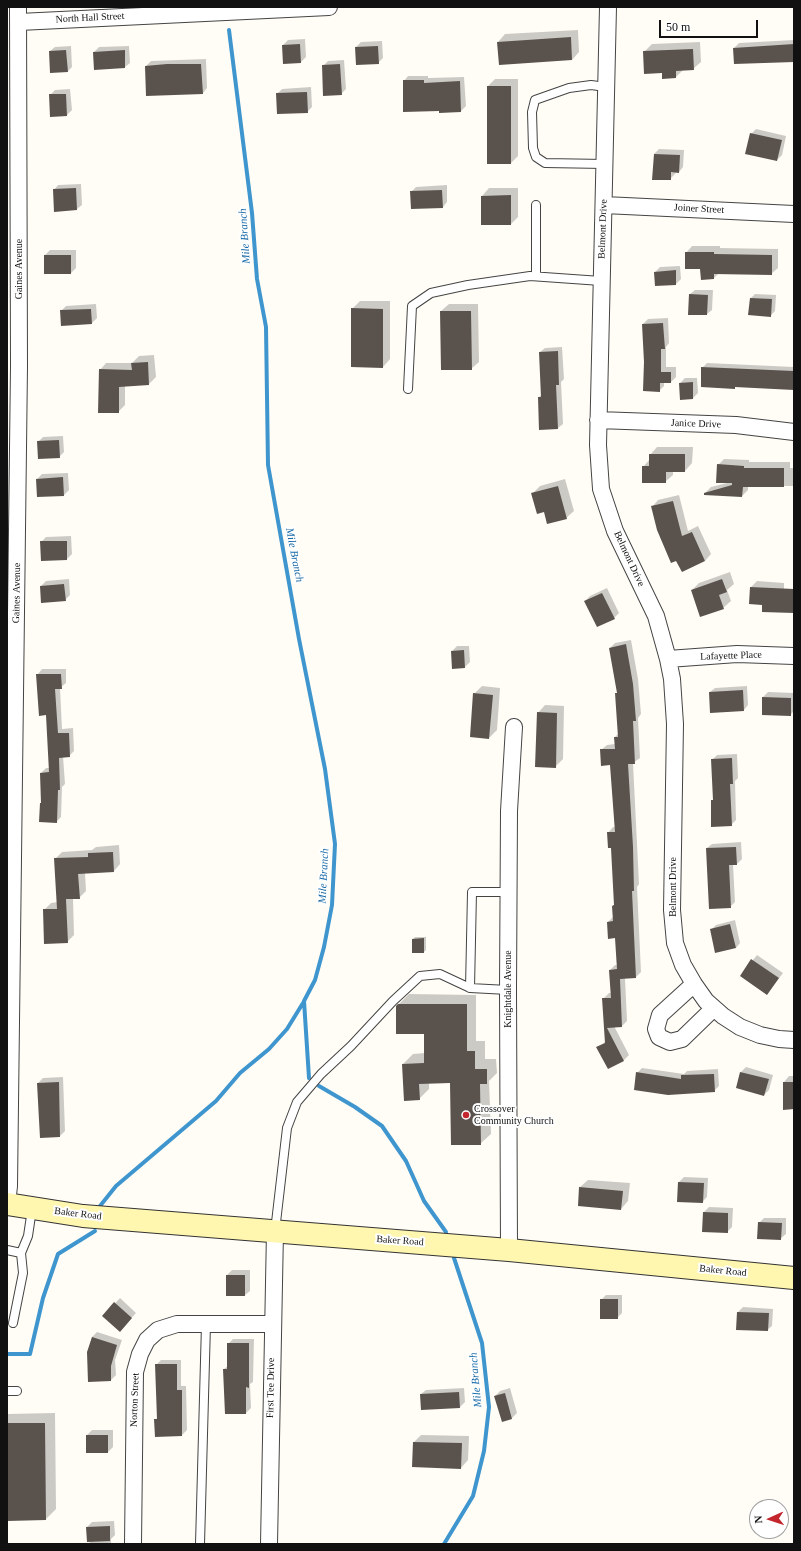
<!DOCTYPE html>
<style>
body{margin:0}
#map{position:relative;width:801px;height:1551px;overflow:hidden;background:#fffdf5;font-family:"Times New Roman",serif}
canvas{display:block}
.frame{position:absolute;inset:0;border:8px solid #111;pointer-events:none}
.north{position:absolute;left:749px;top:1499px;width:40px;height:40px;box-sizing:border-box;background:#fff;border:1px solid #a0a0a0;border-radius:50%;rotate:267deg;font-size:11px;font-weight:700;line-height:16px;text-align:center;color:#111}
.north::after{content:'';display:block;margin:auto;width:14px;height:18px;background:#c4262e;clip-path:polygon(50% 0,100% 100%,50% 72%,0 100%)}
.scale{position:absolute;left:659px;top:20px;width:99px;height:18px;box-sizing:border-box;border:2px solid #111;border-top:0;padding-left:5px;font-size:12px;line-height:14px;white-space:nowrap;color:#111;-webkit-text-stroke:3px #fff;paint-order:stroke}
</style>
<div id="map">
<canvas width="801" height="1551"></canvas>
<div class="frame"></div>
<div class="north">N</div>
<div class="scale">50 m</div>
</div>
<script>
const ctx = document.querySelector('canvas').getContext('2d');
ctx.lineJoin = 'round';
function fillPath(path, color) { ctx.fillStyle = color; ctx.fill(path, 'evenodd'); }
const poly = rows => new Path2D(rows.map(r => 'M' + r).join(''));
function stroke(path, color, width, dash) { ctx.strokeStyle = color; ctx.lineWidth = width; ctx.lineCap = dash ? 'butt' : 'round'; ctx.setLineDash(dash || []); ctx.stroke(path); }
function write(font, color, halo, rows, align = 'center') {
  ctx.font = font + ' "Times New Roman",serif'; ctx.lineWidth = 4; ctx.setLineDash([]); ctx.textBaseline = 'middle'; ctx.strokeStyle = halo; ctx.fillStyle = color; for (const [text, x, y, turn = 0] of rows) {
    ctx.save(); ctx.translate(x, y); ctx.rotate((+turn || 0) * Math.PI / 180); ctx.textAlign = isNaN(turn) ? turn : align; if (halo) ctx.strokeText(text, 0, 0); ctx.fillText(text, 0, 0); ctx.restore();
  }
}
fillPath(poly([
 [578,30,579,52,572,60,498,42,505,34],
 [305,39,306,57,301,62,284,63,283,45,288,40],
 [794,40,794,61,734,48,739,43],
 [382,41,383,58,378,63,356,47,361,42],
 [700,42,701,62,693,69,683,70,676,77,644,52,652,44],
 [71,46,72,67,67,72,50,51,55,47],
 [129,46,130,63,125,67,95,69,94,52,99,47],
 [206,59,207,88,203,93,146,66,151,61],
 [344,60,346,89,341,94,323,66,328,61],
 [408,76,428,76,428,78,464,77,466,106,461,111,440,110,404,81],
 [495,79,518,79,518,156,511,163,488,86],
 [311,87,312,107,307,112,277,94,282,89],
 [70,89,72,110,67,115,50,95,55,90],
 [756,129,786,136,782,155,777,160,751,134],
 [659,149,684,150,683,167,679,172,676,172,675,174,670,179,654,154],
 [81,184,82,205,77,209,54,190,58,185],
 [447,185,447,202,443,207,411,192,416,187],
 [489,188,518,188,518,217,511,224,482,224,482,196],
 [692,246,720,246,720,248,778,249,778,268,771,274,719,273,714,278,686,253],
 [50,250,76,250,76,268,71,273,45,255],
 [680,266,681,279,676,284,655,272,660,267],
 [695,290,713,290,712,310,707,314,690,294],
 [755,294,776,295,775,311,770,316,751,298],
 [360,301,390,301,390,359,383,367,352,309],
 [96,304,97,318,92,323,61,311,66,306],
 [449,304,478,304,479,362,471,369,441,311],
 [668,318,669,343,666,347,666,367,676,367,676,377,671,382,664,382,664,386,659,391,645,362,643,324,648,319],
 [562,347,564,379,561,382,563,424,558,428,540,429,539,397,542,394,540,352,545,348],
 [154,355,156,377,149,384,125,385,125,405,118,412,100,370,106,363,132,363,139,356],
 [707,363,794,367,794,389,702,368],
 [685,378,697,378,698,393,693,398,680,383],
 [63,436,64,452,59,457,38,442,43,437],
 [657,447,693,447,692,463,685,471,673,471,673,475,665,482,643,467,650,459,650,455],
 [724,459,749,460,749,462,790,462,790,468,794,468,794,486,748,486,748,490,742,496,705,493,711,487,727,483,718,465],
 [68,473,69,490,64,495,37,479,42,474],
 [565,479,574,511,566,518,544,510,532,494,540,486],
 [679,495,688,531,698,526,711,554,705,561,652,507,658,500],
 [71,536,72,554,67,559,41,542,46,537],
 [730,572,734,584,727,590,731,601,723,608,692,590,699,583],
 [69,579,70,595,65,600,41,586,46,581],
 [757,581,784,583,784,590,794,591,794,612,763,604,751,587],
 [607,588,619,613,614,618,585,601,590,596],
 [631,640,638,679,641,714,638,718,640,758,633,763,639,884,637,887,641,972,636,977,625,978,627,1021,622,1026,614,1026,629,1055,624,1060,608,1068,598,1048,606,1041,603,999,609,993,611,993,610,970,615,965,617,965,616,937,608,922,613,917,613,906,615,904,612,847,608,833,613,827,615,827,611,764,601,750,607,745,615,744,615,737,619,733,618,693,610,648,615,643],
 [457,646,469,646,470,662,465,667,452,651],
 [42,669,66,669,66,683,60,688,62,729,73,728,74,751,69,756,63,756,65,784,62,787,61,817,56,822,42,802,41,773,46,768,50,768,47,714,38,674],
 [482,686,500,688,497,730,489,738,474,694],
 [747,686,748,705,744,710,710,692,715,688],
 [768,692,794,693,794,711,790,715,763,714,763,697],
 [545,705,564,706,563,759,555,767,538,713],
 [737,754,738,778,735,781,736,820,731,825,712,801,714,798,712,760,717,755],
 [741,842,742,859,737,864,733,864,735,902,730,907,707,848,712,844],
 [119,845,120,864,114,871,85,873,86,891,79,898,73,898,74,935,67,942,44,910,51,903,58,902,55,859,62,852,92,850,96,847],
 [735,920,740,943,736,948,711,930,716,925],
 [415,937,426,937,426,950,424,952,413,939],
 [757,955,783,973,767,994,741,975],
 [409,994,476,995,476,1041,485,1041,485,1059,496,1059,497,1073,489,1081,491,1134,480,1144,451,1082,429,1083,429,1089,419,1099,403,1064,413,1054,425,1053,425,1033,397,1006],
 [746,1067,773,1075,769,1090,764,1095,737,1087,741,1072],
 [642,1068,684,1074,687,1071,718,1069,719,1086,714,1091,637,1073],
 [789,1076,794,1076,794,1108,784,1082],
 [63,1077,65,1131,60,1136,38,1083,43,1078],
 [684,1177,708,1178,707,1197,702,1202,678,1201,679,1182],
 [588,1180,630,1183,628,1201,621,1209,580,1187],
 [709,1207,733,1208,732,1227,727,1232,703,1231,704,1212],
 [764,1218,786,1218,786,1234,781,1238,759,1223],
 [232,1270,250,1270,250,1291,245,1295,227,1275],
 [606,1295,622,1295,622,1313,617,1318,601,1300],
 [120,1298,136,1313,124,1326,103,1316],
 [743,1307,773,1309,772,1326,767,1330,738,1312],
 [97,1332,122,1340,115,1360,116,1375,111,1380,89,1381,88,1352,92,1337],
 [233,1339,254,1339,253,1382,250,1384,251,1408,246,1413,224,1369,228,1366,228,1344],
 [161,1360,181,1360,181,1386,186,1386,187,1430,182,1435,155,1420,158,1417,156,1365],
 [464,1388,465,1402,460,1407,421,1394,426,1390],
 [510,1388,517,1413,512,1418,502,1420,495,1396,500,1391],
 [55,1413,56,1509,46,1519,7,1520,7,1414],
 [92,1430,113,1430,113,1447,108,1452,87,1435],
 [421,1435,469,1436,468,1460,461,1468,414,1442],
 [114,1521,115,1535,111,1539,111,1544,90,1544,87,1527,92,1522]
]), '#0003');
stroke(poly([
 [229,30,252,213,257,279,266,327,268,465,299,639,325,769,335,844,332,905,324,947,315,980,304,1001,309,1078],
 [319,1086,355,1107,382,1126,406,1161,424,1201,446,1232],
 [100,1206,116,1186,216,1101,240,1073,269,1049,287,1029,303,1003],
 [7,1354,30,1354,43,1298,58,1254,95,1231],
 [444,1544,473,1496,484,1451,489,1407,482,1343,454,1258]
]), '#3f96cf', 4);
fillPath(poly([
 [571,37,572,60,499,65,497,42],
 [300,44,301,63,283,64,282,45],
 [794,44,794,62,734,64,733,48],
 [378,46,379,64,356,65,355,47],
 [693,49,694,70,676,71,676,78,662,79,662,73,644,74,643,51],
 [66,50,68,72,50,73,49,51],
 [125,50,125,68,94,70,93,52],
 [167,64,201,64,203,94,146,96,145,66],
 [340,64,342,95,323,96,322,65],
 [403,80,424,80,424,83,460,81,461,112,439,113,439,111,403,112],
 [487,86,511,86,511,164,487,164],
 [307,92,308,113,277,114,276,93],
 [49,94,66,94,67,116,50,117],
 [750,133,782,140,777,161,745,154],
 [654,154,680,155,679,173,671,172,671,180,652,180],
 [76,188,77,210,54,212,53,189],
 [442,190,443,208,411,209,410,191],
 [511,195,511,225,481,225,481,196],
 [685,252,714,252,714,254,772,255,772,275,714,274,714,279,701,280,700,269,685,269],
 [44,255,71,255,71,274,44,274],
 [676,270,676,285,655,286,654,272],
 [689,294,708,295,707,315,688,315],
 [750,298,772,299,771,317,748,315],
 [351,308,383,309,383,368,351,367],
 [91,309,92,324,61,326,60,310],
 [440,311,471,311,472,370,441,370],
 [663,323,665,349,661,349,661,372,671,372,671,383,660,383,660,392,643,391,644,362,642,324],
 [558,351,559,385,556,385,558,429,539,430,538,397,541,397,539,352],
 [148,362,149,385,119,387,119,413,98,413,99,369,132,370,131,363],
 [701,367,794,371,794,390,735,387,735,389,701,387],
 [693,382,693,399,680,400,679,383],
 [59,440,60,458,38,459,37,441],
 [649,454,685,454,685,472,666,472,666,483,642,483,642,466,649,466],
 [717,464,744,466,744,468,784,468,784,487,743,487,742,497,704,495,704,493,732,485,732,483,716,483],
 [63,477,64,496,37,497,36,479],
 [558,486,567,519,547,524,544,512,537,514,531,493],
 [673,501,682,536,692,532,705,561,682,572,676,561,671,563,657,530,651,506],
 [40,541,67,541,67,560,41,561],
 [722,579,727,592,719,595,724,609,700,617,691,590],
 [64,584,66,601,41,603,40,586],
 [750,587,794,589,794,613,762,612,762,605,749,604],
 [602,593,615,619,597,627,584,601],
 [626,644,633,684,636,721,633,721,635,764,628,764,633,847,634,891,632,891,636,978,620,979,622,1027,607,1028,624,1061,608,1069,596,1047,605,1043,602,998,611,998,609,970,617,969,615,938,608,939,607,922,613,921,612,906,614,905,611,848,608,848,607,832,615,832,610,765,601,766,600,749,615,749,614,737,618,737,615,693,617,693,609,648],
 [464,650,465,668,452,669,451,651],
 [36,674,61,674,62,689,55,689,58,733,69,733,70,757,59,758,60,790,58,790,57,823,39,822,40,803,41,803,40,773,49,772,46,715,39,716],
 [743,690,744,711,710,713,709,692],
 [473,693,493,695,489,739,470,737],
 [762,697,791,698,791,716,762,715],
 [537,712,557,713,556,768,535,767],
 [732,758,733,784,730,784,732,826,711,827,711,800,713,800,711,759],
 [736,847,737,865,729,865,731,908,709,909,706,848],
 [113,852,114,872,78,874,80,899,66,899,68,943,44,944,43,909,57,909,54,858,88,857,88,853],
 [730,924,736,948,715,953,710,929],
 [424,938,424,953,412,953,412,939],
 [751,959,779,978,767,995,740,976],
 [398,1004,467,1004,467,1051,475,1051,475,1069,487,1069,487,1084,480,1084,481,1145,451,1145,450,1083,419,1084,420,1100,404,1101,402,1064,424,1063,424,1034,396,1034,396,1006],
 [636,1072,681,1079,681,1075,714,1074,715,1092,668,1095,634,1090],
 [740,1072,769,1079,764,1096,736,1088],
 [59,1082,60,1137,40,1138,37,1083],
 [783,1082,794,1082,794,1109,783,1110],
 [678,1182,704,1183,703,1203,677,1202],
 [579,1187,623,1191,621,1210,578,1206],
 [703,1212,728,1213,728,1233,702,1232],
 [758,1222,782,1223,781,1240,757,1239],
 [226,1275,245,1275,245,1296,226,1296],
 [600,1299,618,1299,618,1319,600,1319],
 [114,1302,132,1318,120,1332,102,1316],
 [737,1312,769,1313,768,1331,736,1330],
 [92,1337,117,1345,111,1366,111,1381,88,1382,87,1352],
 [227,1343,249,1343,249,1388,246,1387,246,1414,225,1414,223,1369,227,1369],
 [155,1364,177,1364,177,1390,182,1390,182,1436,155,1437,154,1419,157,1419],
 [459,1392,460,1408,421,1410,420,1394],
 [505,1393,512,1419,502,1422,494,1396],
 [7,1423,45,1423,46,1520,7,1521],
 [86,1435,108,1435,108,1453,86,1453],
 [413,1442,462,1443,461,1469,412,1467],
 [110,1526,110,1541,87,1542,86,1527]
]), '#5a524d');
const lane = poly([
 [605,164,545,163,536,157,533,148,532,112,535,100,569,88,591,85,606,87],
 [536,276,536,205],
 [408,389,412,306,431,293,468,285,530,276,601,281],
 [470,988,472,892,509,892],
 [275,1231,287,1128,297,1102,321,1074,351,1046,393,1001,420,976,440,974,470,988,508,990],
 [7,1250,21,1253],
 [13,1323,23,1273,21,1253,28,1236,32,1209],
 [7,1391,17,1391],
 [200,1544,206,1324]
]);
const street = poly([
 [608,7,598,445,601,489,615,531,656,616,668,659,672,679,675,724,672,910,675,943,683,965,694,984,706,1001,723,1016,740,1027,760,1035,779,1039,794,1040],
 [19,22,329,7],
 [604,205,794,214],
 [598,420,736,425,794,432],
 [668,659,737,654,794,656],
 [694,984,660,1015,656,1029,659,1037,670,1042,682,1039,714,1008],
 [7,1204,9,1186,19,366,18,7],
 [509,1250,508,990,509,811,514,727],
 [133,1544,135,1372,140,1354,147,1340,158,1330,177,1324,273,1324],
 [269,1544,275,1231]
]);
const secondary = poly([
 [7,1204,83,1216,509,1250,794,1278]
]);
stroke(lane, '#444', 10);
stroke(street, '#444', 18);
stroke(secondary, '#333', 24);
stroke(lane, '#fff', 8);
stroke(street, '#fff', 16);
stroke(secondary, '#fff6b0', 22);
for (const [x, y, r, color] of [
 [466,1115,4,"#c4262e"]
]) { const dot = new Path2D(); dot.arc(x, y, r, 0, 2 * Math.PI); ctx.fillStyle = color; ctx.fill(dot); stroke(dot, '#fff', 1.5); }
write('10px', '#111', '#fff', [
 ["North Hall Street",90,18,-3],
 ["Joiner Street",699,209,3],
 ["Belmont Drive",603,229,-88],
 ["Gaines Avenue",19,269,-90],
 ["Janice Drive",696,424,2],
 ["Belmont Drive",629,559,65],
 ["Gaines Avenue",17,593,-89],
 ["Lafayette Place",731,656,-2],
 ["Belmont Drive",673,887,-90],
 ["Knightdale Avenue",508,989,-90],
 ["Baker Road",78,1214,7],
 ["Baker Road",400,1241,4],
 ["Baker Road",723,1271,6],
 ["First Tee Drive",271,1388,-89],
 ["Norton Street",135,1400,-88]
]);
write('10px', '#111', '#fff', [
 ["Crossover",474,1109],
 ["Community Church",474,1121]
], 'left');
write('italic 11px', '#1768a6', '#fff', [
 ["Mile Branch",245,236,-94],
 ["Mile Branch",294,555,79],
 ["Mile Branch",324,876,-87],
 ["Mile Branch",476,1380,-95]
]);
</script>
